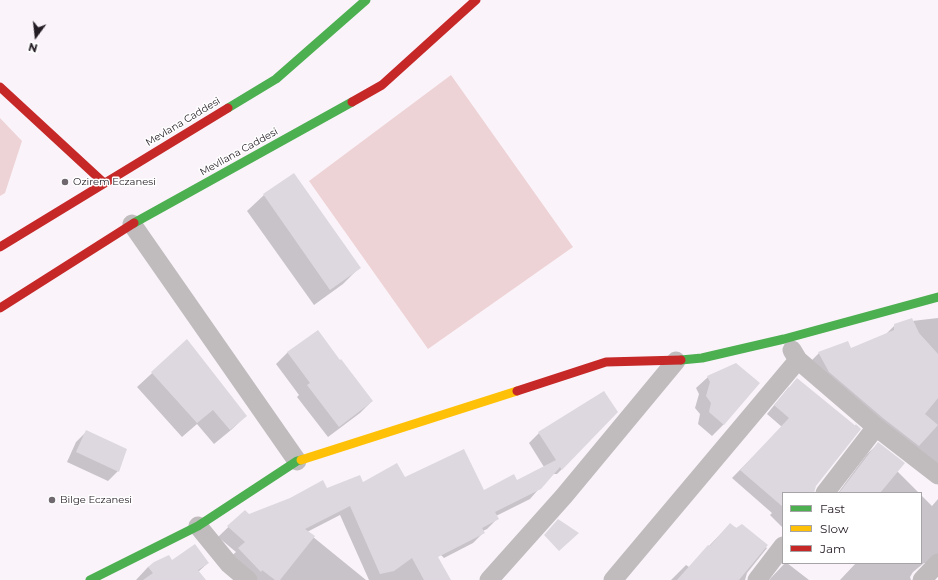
<!DOCTYPE html>
<style>
body{margin:0}
#map{position:relative;width:938px;height:580px;overflow:hidden;background:#faf4fa;font-family:Montserrat,sans-serif}
canvas{display:block}
.legend{position:absolute;left:782px;top:492px;width:140px;height:72px;box-sizing:border-box;background:#fff;border:1px solid #a7a4a7;margin:0;padding:5px 7px;list-style:none;font-size:12px;color:#241c24}
.legend li{display:flex;align-items:center;gap:8px;height:20px}
.legend b{width:20px;border:1px solid #a7a4a7}
.north{position:absolute;left:16px;top:16px;width:40px;height:40px;-webkit-text-stroke:3px #fff;paint-order:stroke;rotate:195deg;font-size:11px;font-weight:700;line-height:16px;text-align:center;color:#241c24}
.north::after{content:'';display:block;margin:auto;width:14px;height:18px;background:#241c24;clip-path:polygon(50% 0,100% 100%,50% 72%,0 100%)}
</style>
<div id="map">
<canvas width="938" height="580"></canvas>
<ul class="legend">
<li><b style="height:5px;background:#4caf50"></b>Fast</li>
<li><b style="height:5px;background:#ffc107"></b>Slow</li>
<li><b style="height:5px;background:#c62828"></b>Jam</li>
</ul>
<div class="north">N</div>
</div>
<script>
const ctx = document.querySelector('canvas').getContext('2d');
ctx.lineJoin = 'round';
function fillPath(path, color) { ctx.fillStyle = color; ctx.fill(path, 'evenodd'); }
const poly = rows => new Path2D(rows.map(r => 'M' + r).join(''));
function stroke(path, color, width, dash) { ctx.strokeStyle = color; ctx.lineWidth = width; ctx.lineCap = dash ? 'butt' : 'round'; ctx.setLineDash(dash || []); ctx.stroke(path); }
function write(font, color, halo, rows, align = 'center') {
  ctx.font = font + ' Montserrat,sans-serif'; ctx.lineWidth = 3; ctx.setLineDash([]); ctx.textBaseline = 'middle'; ctx.strokeStyle = halo; ctx.fillStyle = color; for (const [text, x, y, turn = 0] of rows) {
    ctx.save(); ctx.translate(x, y); ctx.rotate((+turn || 0) * Math.PI / 180); ctx.textAlign = isNaN(turn) ? turn : align; if (halo) ctx.strokeText(text, 0, 0); ctx.fillText(text, 0, 0); ctx.restore();
  }
}
fillPath(poly([
 [451,75,573,247,428,349,309,181],
 [0,118,22,141,5,193,0,196]
]), '#eed3d6');
fillPath(poly([
 [264,195,359,268,343,284,314,305,247,211],
 [938,318,938,479,808,364,819,353,850,350,884,336,895,325,912,321],
 [187,341,246,416,231,430,214,444,197,424,182,437,137,387],
 [288,352,340,362,372,401,360,413,328,437,297,397,299,395,276,364],
 [735,364,724,424,712,436,698,424,700,414,695,408,699,394,696,388,708,377],
 [789,387,854,426,855,425,860,429,815,486,813,493,783,493,783,528,770,515,772,513,732,478,782,427,767,414],
 [86,432,118,471,108,481,67,462,76,442],
 [539,433,567,464,557,474,552,474,530,499,496,516,497,519,487,529,483,531,483,533,473,543,444,558,430,544,449,580,369,580,340,515,307,532,366,580,253,580,229,558,236,552,218,537,245,511,249,515,327,490,362,483,405,478,483,491,517,482,544,467,529,443],
 [878,444,897,471,919,493,838,493,867,454],
 [921,495,932,506,938,499,938,571,930,563,924,563,913,572,910,577,911,580,840,580,856,563,921,563],
 [730,524,767,548,747,573,745,580,671,580,686,565,689,567],
 [168,556,172,561,208,563,198,572,204,580,136,580,148,567],
 [785,563,787,563,809,580,769,580]
]), '#0003');
fillPath(poly([
 [294,173,361,268,330,290,263,194],
 [912,318,919,333,938,354,938,398,925,414,938,425,919,446,883,418,829,372,818,352,848,341,851,348,894,330,894,324],
 [318,330,340,360,341,359,373,401,339,427,307,385,310,383,287,352],
 [187,339,247,416,230,430,213,410,197,423,151,372],
 [736,363,760,383,724,425,709,412,711,403,706,396,710,382,707,376],
 [797,378,857,427,855,423,861,429,816,486,814,493,783,493,783,507,740,470,789,418,774,405],
 [604,391,618,412,562,470,560,467,541,489,495,512,499,519,482,528,485,533,438,557,451,580,424,580,412,558,394,571,380,574,350,506,305,529,315,536,280,580,275,580,262,570,261,572,238,548,245,542,227,526,245,510,249,514,290,498,323,480,327,488,360,475,363,482,397,463,405,477,464,449,484,490,514,474,517,480,556,460,538,432],
 [86,430,127,449,119,472,76,452],
 [878,442,905,463,880,493,839,493],
 [558,519,579,533,559,551,544,535],
 [730,523,736,528,742,524,768,545,739,580,677,580,708,545,710,546],
 [195,544,209,563,198,570,206,580,143,580,153,573,148,567,154,562,169,555,172,560]
]), '#ddd8e0');
stroke(poly([
 [132,224,297,461],
 [792,350,798,360,876,427,938,475],
 [825,493,876,427],
 [198,526,229,564,248,580],
 [489,580,564,496,676,361],
 [613,580,798,360],
 [757,580,783,546],
 [922,580,938,563]
]), '#c0bcbe', 19);
stroke(poly([
 [228,108,276,79,366,0],
 [134,223,352,102],
 [681,360,702,358,784,339,938,297],
 [90,580,198,526,297,461,301,460]
]), '#4caf50', 9);
stroke(poly([
 [301,460,517,391]
]), '#ffc107', 9);
stroke(poly([
 [0,87,104,183],
 [352,102,382,85,476,0],
 [0,247,228,108],
 [0,308,134,223],
 [517,391,606,362,681,360]
]), '#c62828', 9);
for (const [x, y, r, color] of [
 [65,182,4,"#6f686f"],
 [52,500,4,"#6f686f"]
]) { const dot = new Path2D(); dot.arc(x, y, r, 0, 2 * Math.PI); ctx.fillStyle = color; ctx.fill(dot); stroke(dot, '#fff', 1.5); }
write('10px', '#241c24', '#fff', [
 ["Mevlana Caddesi",183,122,-31],
 ["Mevllana Caddesi",239,152,-29]
]);
write('10px', '#241c24', '#fff', [
 ["Ozirem Eczanesi",73,182],
 ["Bilge Eczanesi",60,500]
], 'left');
</script>
